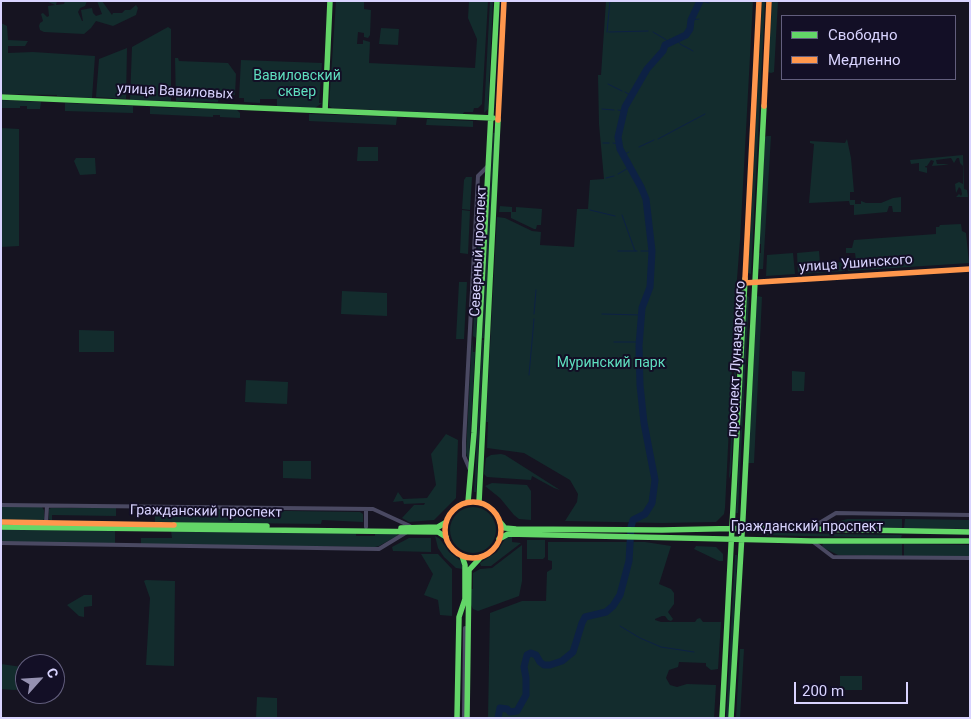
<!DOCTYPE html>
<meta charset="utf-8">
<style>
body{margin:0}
#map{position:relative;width:971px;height:719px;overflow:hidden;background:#161421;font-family:Roboto,sans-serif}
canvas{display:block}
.frame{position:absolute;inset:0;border:2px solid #d9d4ff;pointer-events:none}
.legend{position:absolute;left:781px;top:15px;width:175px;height:65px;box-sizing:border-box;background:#130f26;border:1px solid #625e7d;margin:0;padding:6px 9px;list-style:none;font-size:15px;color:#d9d4ff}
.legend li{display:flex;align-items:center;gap:10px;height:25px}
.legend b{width:25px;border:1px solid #625e7d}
.north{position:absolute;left:15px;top:654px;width:50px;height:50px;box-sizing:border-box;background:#130f26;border:1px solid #625e7d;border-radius:50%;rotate:64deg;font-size:14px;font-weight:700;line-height:20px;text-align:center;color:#d9d4ff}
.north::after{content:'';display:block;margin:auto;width:18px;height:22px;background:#9591b1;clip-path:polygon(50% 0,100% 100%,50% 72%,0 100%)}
.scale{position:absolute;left:794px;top:682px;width:114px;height:22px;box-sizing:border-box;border:2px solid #d9d4ff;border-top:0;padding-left:6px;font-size:15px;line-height:18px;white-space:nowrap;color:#d9d4ff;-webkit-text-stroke:4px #130f26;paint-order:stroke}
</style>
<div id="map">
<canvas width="971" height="719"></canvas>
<div class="frame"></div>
<ul class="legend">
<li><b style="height:6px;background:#63d668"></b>Свободно</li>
<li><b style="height:6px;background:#ff974d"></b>Медленно</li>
</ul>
<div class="north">С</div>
<div class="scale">200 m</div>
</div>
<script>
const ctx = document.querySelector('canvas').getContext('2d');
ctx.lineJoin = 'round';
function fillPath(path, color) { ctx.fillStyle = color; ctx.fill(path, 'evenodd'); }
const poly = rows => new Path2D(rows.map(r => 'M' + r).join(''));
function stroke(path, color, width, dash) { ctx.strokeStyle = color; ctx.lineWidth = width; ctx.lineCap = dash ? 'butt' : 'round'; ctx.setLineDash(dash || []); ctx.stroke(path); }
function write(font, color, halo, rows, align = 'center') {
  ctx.font = font + ' Roboto,sans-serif'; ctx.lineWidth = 4; ctx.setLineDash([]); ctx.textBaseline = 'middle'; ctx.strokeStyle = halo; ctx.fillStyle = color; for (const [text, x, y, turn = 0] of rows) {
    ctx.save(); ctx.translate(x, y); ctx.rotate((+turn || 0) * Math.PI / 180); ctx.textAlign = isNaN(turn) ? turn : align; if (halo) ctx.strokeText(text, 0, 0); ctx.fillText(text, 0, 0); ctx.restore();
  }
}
fillPath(poly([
 [46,1,57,1,56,5,64,4,65,1,87,1,85,6,80,8,78,12,82,21,83,21,81,10,92,8,93,13,96,16,102,14,97,1,102,1,112,15,113,13,122,13,125,10,130,10,136,5,138,8,136,15,113,26,96,21,91,28,84,34,44,32,40,30,39,26,40,23,43,21,41,14,43,13,47,17,49,16,48,6,55,5],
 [336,1,364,1,364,9,371,10,370,35,368,38,364,37,364,33,358,32,357,44,363,44,363,40,370,42,369,63,475,68,477,39,468,18,469,1,488,1,482,104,478,108,474,108,473,112,464,112,463,114,332,108,329,106],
 [490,1,493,1,488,109,484,113],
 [606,1,753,1,740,240,735,305,725,508,724,514,716,522,662,523,565,521,577,502,578,494,570,480,524,453,487,448,488,422,486,422,497,217,505,218,532,231,541,232,540,245,574,247,577,209,588,209,590,180,604,179,599,124,598,75,601,75],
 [762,1,765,1,751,274,748,273],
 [772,1,778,1,774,72,771,73,768,72],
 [1,23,7,26,8,40,28,41,25,46,8,46,8,53,33,52,95,56,92,98,57,96,57,95,1,94],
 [168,27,171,29,171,101,130,100,132,47],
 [381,28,399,29,398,45,379,44],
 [127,48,126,99,96,97,99,59],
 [175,58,178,58,179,61,228,63,236,74,235,95,219,94,218,102,176,101],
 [241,60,322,63,319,103,322,103,315,108,277,106,277,99,260,99,260,103,244,102,244,98,239,98],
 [1,100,41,102,40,109,27,109,27,106,20,106,20,108,1,108],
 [65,103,133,106,133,113,65,111],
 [150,107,237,110,240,113,240,118,220,117,220,115,213,115,213,117,150,114],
 [309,114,397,117,396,125,309,121],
 [427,119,473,121,473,127,426,125],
 [1,128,19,129,19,246,1,247],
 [493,133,495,133,484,338,482,338],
 [767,136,771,136,763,269,758,269,759,253,761,253,761,244,759,244,765,137],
 [847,139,851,158,854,192,850,192,850,200,855,200,855,204,861,204,861,201,866,203,881,203,893,198,901,197,901,212,893,212,892,206,889,206,887,212,854,215,854,205,850,205,849,201,809,203,814,144,810,143,810,141,845,143],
 [358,147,378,147,378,161,357,161],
 [963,155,964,189,967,190,968,197,956,197,959,194,961,196,962,194,961,189,959,187,956,193,955,184,959,182,963,184,963,166,960,163,959,158,957,158,954,163,951,158,936,160,937,164,949,164,944,165,932,166,934,161,931,160,927,166,925,166,926,168,927,167,927,173,919,171,919,163,911,164,910,160],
 [76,158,95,158,96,174,80,175,74,161],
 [466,177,472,177,470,210,462,209,464,180],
 [500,206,512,207,512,212,516,212,516,207,542,209,541,225,537,225,536,229,534,229,511,218,511,212,499,212],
 [462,210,470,211,468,254,460,253],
 [961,224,962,231,966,233,969,263,848,271,847,262,856,261,855,253,846,253,846,248,852,248,854,240,936,234,936,227,939,227,940,225],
 [478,239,481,240,476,338,473,336],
 [819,251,820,264,844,262,845,271,798,274,797,253],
 [793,253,795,274,766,276,767,255],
 [459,282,467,282,464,339,456,339],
 [342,291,387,293,387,316,341,314],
 [747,296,749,297,738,513,736,513],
 [757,296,762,297,754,463,748,463],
 [737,313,739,313,731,473,729,479],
 [79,330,114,331,114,352,79,352],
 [472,338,473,352,475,352,469,458,468,459,466,452],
 [482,340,484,340,476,492,474,492],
 [792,371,805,372,804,391,792,391],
 [246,380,288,382,287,404,245,402],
 [446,434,458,440,456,498,434,520,409,522,402,518,414,505,424,505,425,503,404,504,403,501,393,502,398,492,403,499,427,498,436,485,431,454],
 [501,454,505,455,560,490,554,488,532,476,531,480,487,477,484,474,486,458,491,455],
 [283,461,311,461,311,479,283,478],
 [492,483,527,485,531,491,531,520,519,519,514,515,500,498,485,486],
 '450 530a23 23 0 1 1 46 0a23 23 0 1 1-46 0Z',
 [1,507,42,507,44,510,44,519,42,521,1,520],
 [51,508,116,508,116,516,52,515,52,521,49,519,49,509],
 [155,509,360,512,363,514,363,522,322,520,321,524,155,522],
 [847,519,902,519,902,528,822,526,824,524,827,525],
 [905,519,970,520,970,529,904,528],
 [1,528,115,530,115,543,1,542],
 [171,531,356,533,356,536,375,536,375,533,397,534,397,536,379,546,375,547,141,544,141,538,172,538],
 [777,533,902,535,901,538,756,535],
 [435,536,440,539,449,552,462,562,463,569,456,568,444,557,438,548],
 [507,537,512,537,512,542,521,543,491,566,481,566,480,563,497,552,505,539],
 [409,538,431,538,431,552,393,551,392,547],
 [527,540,545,540,545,557,543,559,527,559],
 [548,542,645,542,671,546,659,584,671,589,674,593,674,604,668,612,673,619,671,621,668,620,665,616,662,616,655,619,655,620,661,622,695,622,697,619,700,618,703,622,721,622,718,669,711,670,706,666,706,663,679,662,678,667,669,670,666,678,670,685,677,687,687,684,716,685,714,718,488,718,490,613,522,601,546,601,547,572,552,569,552,561,548,560],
 [823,543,902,544,902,556,838,555,822,547],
 [904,544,970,545,970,557,904,556],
 [522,545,522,581,519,596,478,611,473,609,471,605,471,589,473,589,473,573,480,569,492,568],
 [696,546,716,547,723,554,723,561,719,561,694,549],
 [421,554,438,554,452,569,452,616,440,615,438,600,424,595,433,574],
 [735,555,737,555,729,718,726,718],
 [146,580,175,581,174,666,146,665,150,598,144,581],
 [84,595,92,595,92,606,84,607,84,617,79,616,67,605],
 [740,649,744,649,740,718,736,718],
 [1,664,22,667,25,670,25,685,21,689,14,690,1,689],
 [840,676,862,676,862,690,840,690],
 [257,697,277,698,277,718,256,718]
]), '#132c2d');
stroke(poly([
 [702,1,709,3],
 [691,20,699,19],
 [607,32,610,1],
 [609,32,648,31],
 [653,32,665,39,670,43],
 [677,40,680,44,693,51],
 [608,84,622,91],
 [625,92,632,96],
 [602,109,614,110],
 [618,110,624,111],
 [658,139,705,114],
 [603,143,609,143],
 [613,143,619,144],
 [639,147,654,140],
 [623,155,629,152],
 [618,174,630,167],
 [606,178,614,176],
 [590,210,615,216],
 [622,215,635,251,637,251],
 [618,251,635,251],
 [641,251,652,251],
 [534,314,536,290],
 [602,314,641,315],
 [614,342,639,342],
 [529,375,534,319],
 [620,626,640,638,661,647,694,652]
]), '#0d2144', 1);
stroke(poly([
 [498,718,500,708,507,709,510,712,517,711,526,695,526,678,524,667,527,655,531,653,536,655,540,662,544,665,550,665,562,661,573,652,582,623,585,617,606,612,613,606,620,595,629,561,631,527,633,520,645,514,652,503,655,480,644,423,640,385,639,346,642,308,650,287,652,251,646,199,641,187,620,149,618,137,625,107,647,69,663,51,665,45,686,35,690,29,691,20,700,1]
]), '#0d2144', 7);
stroke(poly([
 [470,470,464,456,464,442,478,176,488,166],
 [1,505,373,509,410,526],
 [366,509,366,527],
 [46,523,47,506],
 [811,528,836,513,970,515],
 [812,541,833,557,970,558],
 [1,543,379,549,407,532],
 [464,718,465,628]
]), '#4a4962', 4);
stroke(poly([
 [1,97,493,118],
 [325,111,330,1],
 [468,502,474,433,497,1],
 [479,502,498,120],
 [500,522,505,528,516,529,662,530,754,528,970,532],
 [174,525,267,526],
 [1,527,438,532,446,537],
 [401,528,438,527,445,523],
 [499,539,508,534,811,541,970,541],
 [457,718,459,617,465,599,465,565,462,556],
 [467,718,469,570,481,557],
 [722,718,745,279],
 [731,718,743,517,764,106]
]), '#63d668', 5.5);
stroke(poly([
 [764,106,769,1],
 [498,120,504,1],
 [745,279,759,1],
 [744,283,970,269],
 '445 530a28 28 0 1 1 56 0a28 28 0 1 1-56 0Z',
 [1,522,174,525]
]), '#ff974d', 5.5);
write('14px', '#5fe0c0', '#130f26', [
 ["Вавиловский",297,76],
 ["сквер",297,92],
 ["Муринский парк",611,363]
]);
write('14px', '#d9d4ff', '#130f26', [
 ["улица Вавиловых",175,92,3],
 ["Северный проспект",479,251,-87],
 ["улица Ушинского",856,264,-4],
 ["проспект Луначарского",737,359,-87],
 ["Гражданский проспект",206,512,1],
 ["Гражданский проспект",807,527]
]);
</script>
